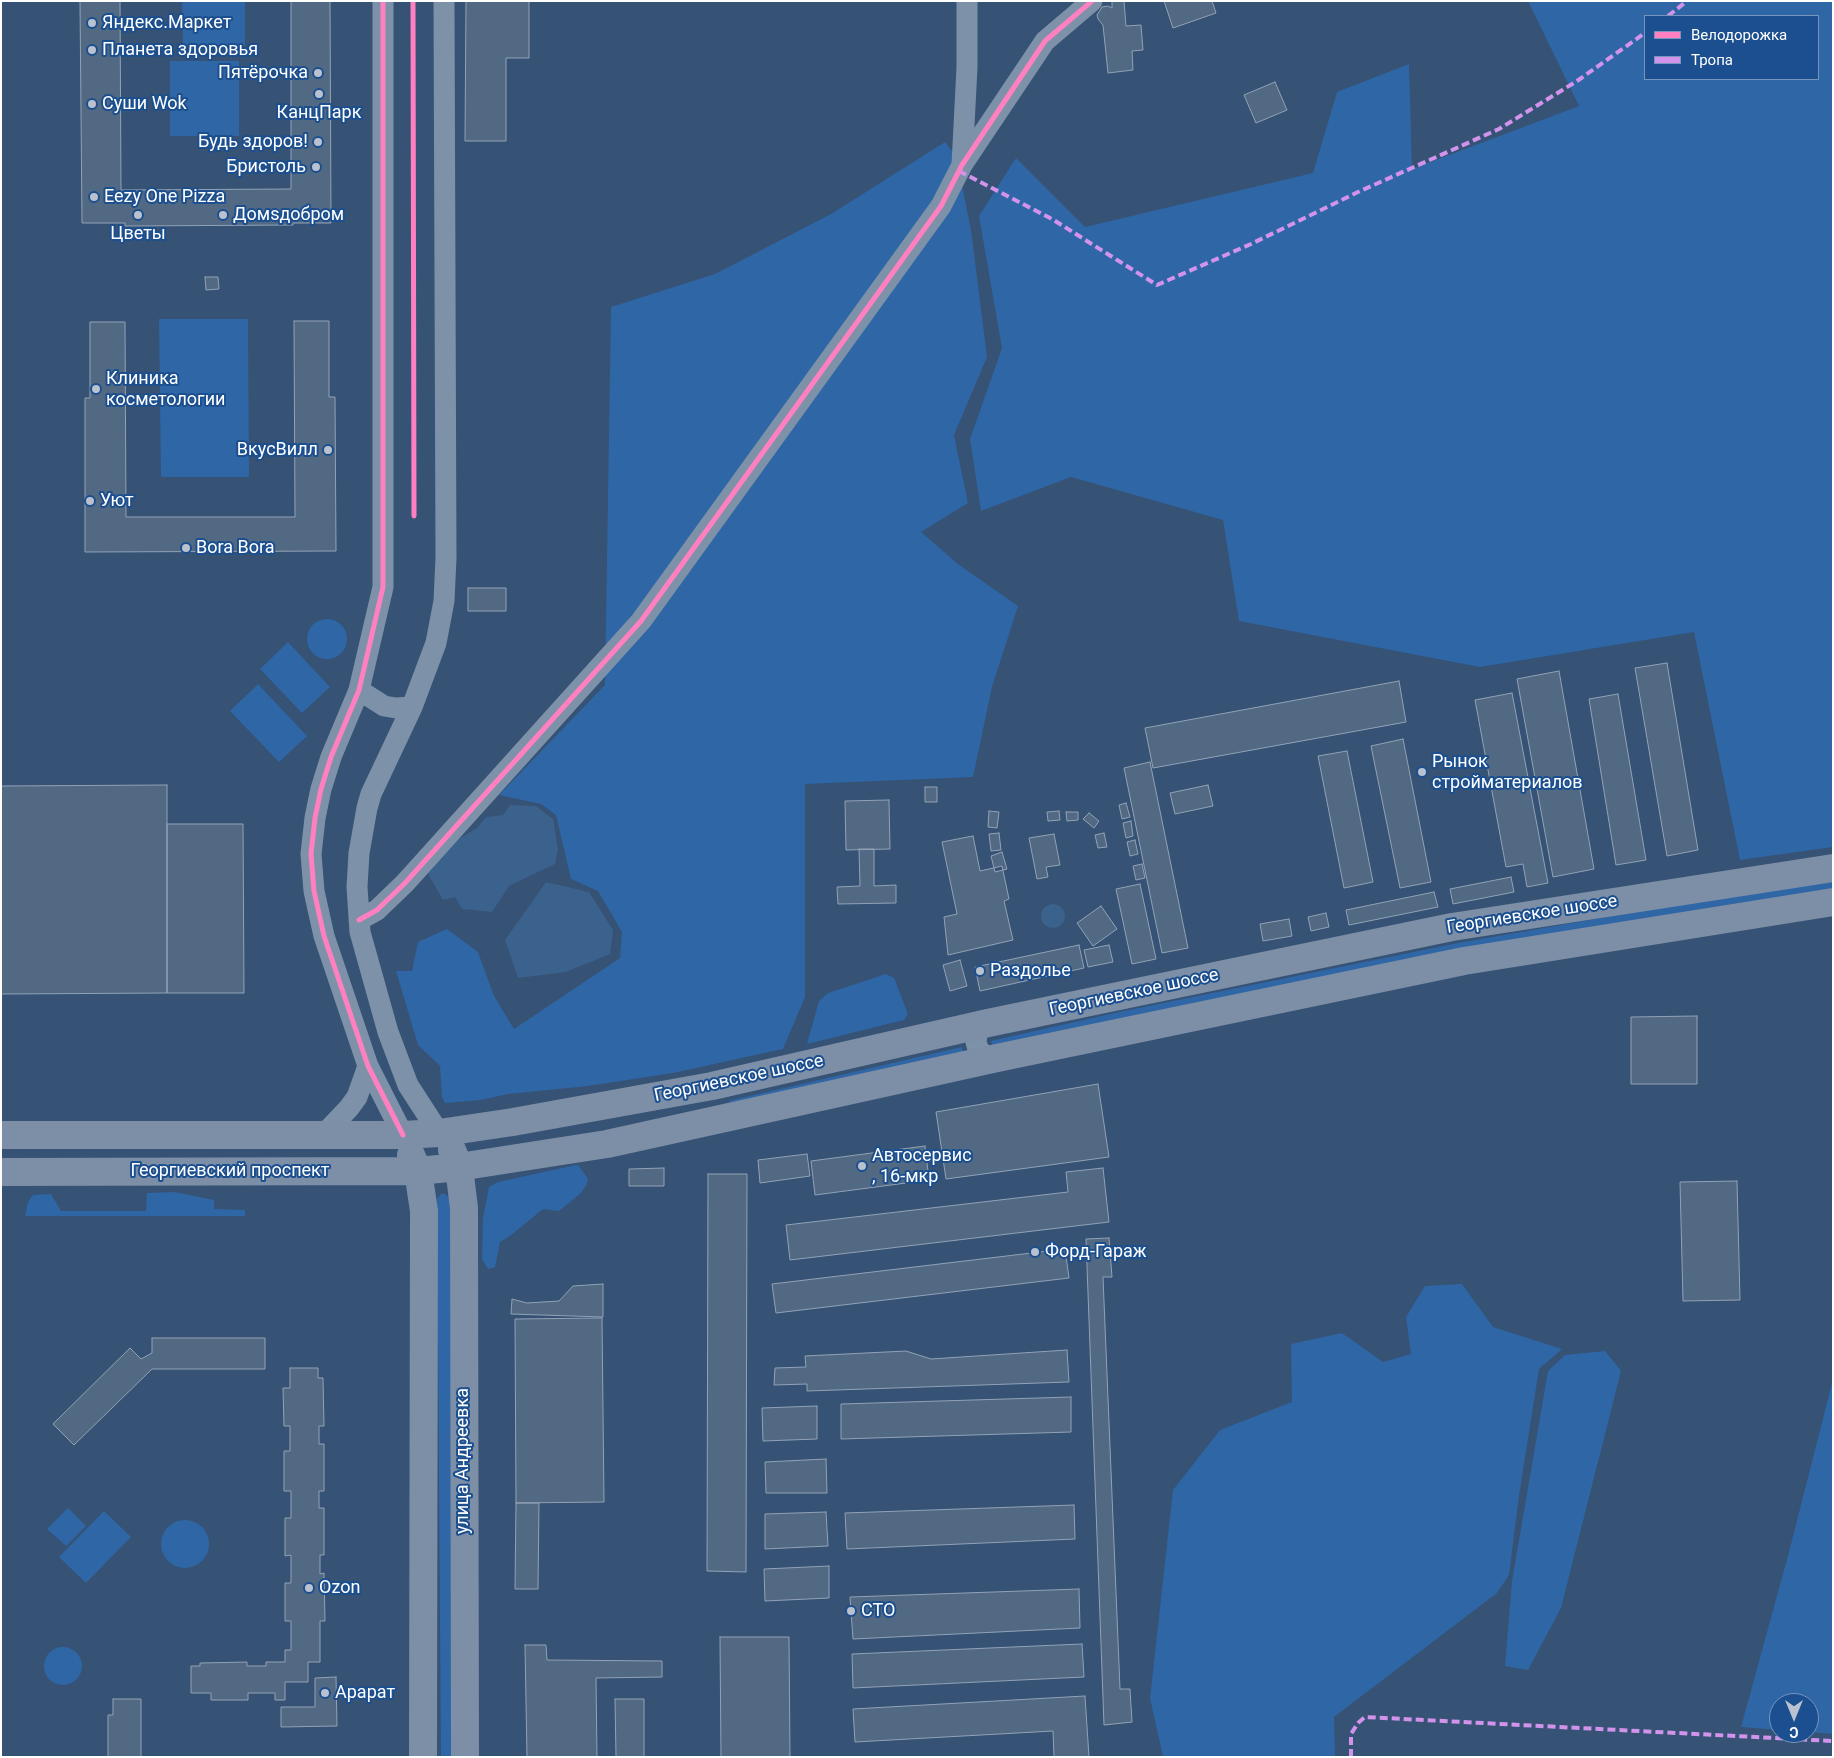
<!DOCTYPE html>
<meta charset="utf-8">
<style>
body{margin:0}
#map{position:relative;width:1834px;height:1758px;overflow:hidden;background:#365274;font-family:Roboto,sans-serif}
canvas{display:block}
.frame{position:absolute;inset:0;border:2px solid #fff;pointer-events:none}
.legend{position:absolute;left:1644px;top:15px;width:175px;height:65px;box-sizing:border-box;background:#1b4f8f;border:1px solid #7695bc;margin:0;padding:6px 9px;list-style:none;font-size:15px;color:#fff}
.legend li{display:flex;align-items:center;gap:10px;height:25px}
.legend b{width:25px;border:1px solid #7695bc}
.north{position:absolute;left:1769px;top:1693px;width:50px;height:50px;box-sizing:border-box;background:#1b4f8f;border:1px solid #7695bc;border-radius:50%;rotate:180deg;font-size:14px;font-weight:700;line-height:20px;text-align:center;color:#fff}
.north::after{content:'';display:block;margin:auto;width:18px;height:22px;background:#b9c2ce;clip-path:polygon(50% 0,100% 100%,50% 72%,0 100%)}
</style>
<div id="map">
<canvas width="1834" height="1758"></canvas>
<div class="frame"></div>
<ul class="legend">
<li><b style="height:6px;background:#ff80c0"></b>Велодорожка</li>
<li><b style="height:6px;background:#d193ec"></b>Тропа</li>
</ul>
<div class="north">С</div>
</div>
<script>
const ctx = document.querySelector('canvas').getContext('2d');
ctx.lineJoin = 'round';
function fillPath(path, color) { ctx.fillStyle = color; ctx.fill(path, 'evenodd'); }
const poly = rows => new Path2D(rows.map(r => 'M' + r).join(''));
function stroke(path, color, width, dash) { ctx.strokeStyle = color; ctx.lineWidth = width; ctx.lineCap = dash ? 'butt' : 'round'; ctx.setLineDash(dash || []); ctx.stroke(path); }
function write(font, color, halo, rows, align = 'center') {
  ctx.font = font + ' Roboto,sans-serif'; ctx.lineWidth = 4; ctx.setLineDash([]); ctx.textBaseline = 'middle'; ctx.strokeStyle = halo; ctx.fillStyle = color; for (const [text, x, y, turn = 0] of rows) {
    ctx.save(); ctx.translate(x, y); ctx.rotate((+turn || 0) * Math.PI / 180); ctx.textAlign = isNaN(turn) ? turn : align; if (halo) ctx.strokeText(text, 0, 0); ctx.fillText(text, 0, 0); ctx.restore();
  }
}
fillPath(poly([
 [182,1,245,1,245,46,183,46],
 [1528,1,1833,1,1833,847,1740,860,1694,632,1480,667,1239,621,1223,520,1071,477,981,511,970,439,1002,348,979,216,1016,158,1085,227,1313,173,1337,92,1409,64,1412,169,1579,106],
 [1645,16,1818,16,1818,79,1645,79],
 [170,61,239,61,239,136,170,136],
 [945,142,956,156,971,230,987,357,954,435,968,503,921,532,958,564,1018,606,992,687,973,777,805,784,805,997,783,1049,673,1073,588,1086,508,1094,481,1100,445,1103,442,1097,440,1066,418,1045,396,971,412,971,418,942,447,929,478,952,494,996,514,1029,620,958,622,932,598,891,571,879,556,815,541,804,499,795,605,685,611,307,715,274,831,214],
 [159,319,248,319,249,477,161,477],
 '307 639a20 20 0 1 1 40 0a20 20 0 1 1-40 0Z',
 [288,642,330,687,302,713,260,669],
 [258,684,307,736,279,762,230,711],
 [1833,882,1833,891,1739,903,1462,951,993,1049,991,1041,1119,1012,1458,943,1738,894],
 [886,974,894,978,908,1014,904,1020,807,1044,819,1001,828,993],
 [962,1047,964,1056,741,1106,728,1101],
 [576,1165,579,1166,588,1179,587,1184,581,1193,559,1211,543,1209,510,1236,500,1242,495,1267,488,1269,482,1259,483,1218,489,1187,498,1182],
 [174,1192,214,1200,214,1209,245,1210,245,1216,25,1216,28,1202,33,1195,51,1194,61,1211,146,1211,147,1193],
 [441,1194,445,1194,450,1199,453,1757,441,1757,437,1199],
 [1462,1284,1493,1327,1562,1349,1539,1369,1519,1496,1509,1575,1497,1593,1334,1717,1335,1757,1163,1757,1150,1698,1173,1490,1220,1430,1292,1402,1291,1344,1342,1333,1383,1362,1411,1354,1406,1317,1425,1286],
 [1605,1351,1621,1371,1561,1608,1528,1670,1505,1666,1512,1581,1548,1371,1565,1355],
 [1833,1379,1833,1734,1809,1732,1809,1703,1779,1703,1779,1730,1741,1727,1789,1552],
 [68,1508,86,1526,66,1546,47,1529],
 [104,1511,131,1537,86,1583,59,1557],
 '161 1544a24 24 0 1 1 48 0a24 24 0 1 1-48 0Z',
 '44 1666a19 19 0 1 1 38 0a19 19 0 1 1-38 0Z'
]), '#2f66a5');
fillPath(poly([
 [510,805,536,806,553,819,558,849,555,864,509,886,492,912,462,909,455,897,443,900,428,874,445,847,477,828,486,817,503,815],
 [546,882,589,892,613,930,610,954,566,972,518,978,505,940],
 '1041 916a12 12 0 1 1 24 0a12 12 0 1 1-24 0Z'
]), '#3b618d');
const building = poly([
 [80,1,120,1,121,190,291,189,291,1,330,1,331,223,293,223,293,225,125,226,125,223,82,223,80,1],
 [466,1,529,1,529,58,506,58,506,141,465,141,466,1],
 [1112,1,1124,1,1126,26,1141,25,1143,50,1132,51,1133,70,1108,73,1103,25,1098,19,1097,15,1102,7,1108,6,1112,8,1112,1],
 [1164,1,1212,1,1216,13,1173,28,1164,1],
 [1275,82,1287,110,1256,123,1244,95,1275,82],
 [205,277,218,277,219,289,206,290,205,277],
 [294,321,329,321,329,397,335,397,336,551,85,552,85,398,90,398,90,322,125,322,126,517,295,517,294,321],
 [468,588,506,588,506,611,468,611,468,588],
 [1667,663,1698,850,1667,856,1635,668,1667,663],
 [1559,671,1594,869,1553,877,1517,679,1559,671],
 [1399,681,1406,722,1153,768,1145,728,1399,681],
 [1512,693,1548,883,1527,887,1523,864,1506,867,1475,700,1512,693],
 [1618,694,1646,860,1616,865,1589,699,1618,694],
 [1403,739,1431,882,1400,888,1371,746,1403,739],
 [1347,751,1373,882,1344,888,1318,756,1347,751],
 [1150,762,1188,948,1162,953,1124,768,1150,762],
 [167,785,167,993,1,994,1,786,167,785],
 [1208,785,1213,806,1175,814,1170,793,1208,785],
 [925,787,937,787,937,802,925,802,925,787],
 [889,800,890,849,846,850,845,801,889,800],
 [1126,803,1130,817,1122,819,1119,805,1126,803],
 [989,811,999,812,997,828,988,827,989,811],
 [1059,811,1060,820,1048,821,1047,812,1059,811],
 [1066,812,1078,812,1078,820,1067,821,1066,812],
 [1089,813,1099,821,1094,828,1083,819,1089,813],
 [1131,821,1133,836,1126,838,1123,823,1131,821],
 [167,824,243,824,244,993,167,993,167,824],
 [999,833,1001,850,991,851,989,834,999,833],
 [1104,833,1107,847,1098,848,1095,835,1104,833],
 [1054,834,1060,865,1046,867,1048,877,1037,879,1029,838,1054,834],
 [973,836,980,871,1002,866,1009,899,1004,901,1013,940,948,955,944,917,957,914,942,842,973,836],
 [1135,840,1138,854,1130,856,1127,842,1135,840],
 [859,849,874,849,874,886,896,885,896,903,838,904,837,887,860,886,859,849],
 [1002,852,1007,869,995,872,991,856,1002,852],
 [1142,864,1145,878,1136,880,1133,866,1142,864],
 [1511,877,1514,892,1453,904,1450,889,1511,877],
 [1140,884,1156,959,1132,964,1116,889,1140,884],
 [1434,892,1438,907,1349,925,1346,910,1434,892],
 [1101,906,1117,929,1093,946,1077,923,1101,906],
 [1326,913,1329,927,1311,931,1308,917,1326,913],
 [1289,919,1292,936,1263,941,1260,924,1289,919],
 [1079,945,1084,968,980,991,975,967,1079,945],
 [1109,945,1113,962,1088,967,1084,950,1109,945],
 [960,960,967,986,950,991,943,965,960,960],
 [1697,1016,1697,1084,1631,1084,1631,1017,1697,1016],
 [1098,1084,1109,1157,946,1179,936,1112,1098,1084],
 [925,1146,929,1180,815,1195,811,1161,925,1146],
 [807,1154,810,1176,760,1183,758,1160,807,1154],
 [664,1168,664,1186,629,1186,629,1169,664,1168],
 [1103,1168,1109,1222,790,1260,786,1225,1068,1192,1066,1172,1103,1168],
 [708,1174,747,1174,746,1572,707,1571,708,1174],
 [1737,1181,1740,1300,1683,1301,1680,1182,1737,1181],
 [1109,1238,1112,1277,1103,1277,1120,1689,1130,1689,1132,1722,1104,1725,1086,1239,1109,1238],
 [1065,1249,1069,1278,776,1313,772,1284,1065,1249],
 [603,1284,603,1317,511,1314,512,1299,527,1303,559,1301,573,1286,603,1284],
 [602,1318,604,1502,516,1503,515,1319,602,1318],
 [152,1338,265,1338,265,1369,152,1369,74,1445,53,1424,130,1348,141,1359,152,1353,152,1338],
 [1067,1350,1069,1382,807,1391,807,1384,774,1385,775,1368,806,1367,805,1356,906,1351,931,1359,1067,1350],
 [290,1368,318,1368,318,1378,323,1378,324,1426,319,1426,319,1444,324,1444,324,1491,319,1491,319,1508,324,1508,324,1555,320,1555,320,1574,324,1573,325,1621,320,1621,320,1662,308,1662,308,1682,285,1682,285,1700,275,1700,275,1693,248,1693,248,1700,211,1700,211,1693,191,1693,191,1666,200,1666,200,1663,247,1662,247,1666,266,1666,266,1662,285,1662,285,1650,291,1650,291,1621,285,1621,285,1583,291,1583,291,1555,285,1556,285,1518,291,1518,291,1491,284,1491,284,1451,290,1451,290,1426,284,1426,283,1388,290,1388,290,1368],
 [1071,1397,1071,1432,841,1439,841,1404,1071,1397],
 [817,1406,817,1439,763,1441,762,1408,817,1406],
 [826,1459,827,1493,766,1493,765,1462,826,1459],
 [516,1503,539,1503,538,1589,515,1589,516,1503],
 [1074,1505,1075,1539,847,1549,845,1513,1074,1505],
 [826,1512,828,1546,765,1549,765,1514,826,1512],
 [829,1566,829,1598,765,1601,764,1569,829,1566],
 [1079,1589,1080,1628,853,1639,850,1597,1079,1589],
 [720,1637,789,1637,790,1757,721,1757,720,1637],
 [1082,1644,1084,1677,853,1688,852,1654,1082,1644],
 [525,1645,546,1645,547,1660,662,1661,662,1677,596,1678,597,1757,527,1757,525,1645],
 [336,1677,337,1726,281,1727,281,1707,315,1707,315,1678,336,1677],
 [1085,1696,1089,1757,1054,1757,1053,1731,855,1742,853,1709,1085,1696],
 [113,1699,141,1699,141,1757,108,1757,108,1715,113,1715,113,1699],
 [615,1699,644,1699,644,1757,616,1757,615,1699]
]);
fillPath(building, '#526984');
stroke(building, '#92a2b6', 1);
stroke(poly([
 [383,1,383,587,359,690,331,757,321,789,315,818,311,854,314,891,324,936,368,1066,403,1135],
 [962,165,967,67,967,1],
 [359,690,384,706,396,708,412,707],
 [359,920,377,910,405,883,641,621,941,206,962,165,1045,41,1092,1],
 [988,1023,980,1029,977,1034,976,1042,978,1049,983,1054,989,1057,997,1058],
 [439,1133,408,1085,388,1032,360,932,357,887,359,853,367,808,371,794,412,707,436,643,444,601,446,558,444,1],
 [320,1135,330,1128,349,1108,357,1097,368,1066]
]), '#7d92a8', 21);
stroke(poly([
 [1,1135,403,1135,439,1133,513,1122,712,1086,988,1023,1452,927,1833,868],
 [452,1150,459,1167,464,1208,465,1757],
 [411,1155,418,1171,424,1211,423,1757],
 [1,1172,418,1171,459,1167,607,1144,997,1058,1464,961,1833,902]
]), '#7d8ea7', 28);
stroke(poly([
 [1668,16,1687,1],
 [959,171,1052,219,1157,285,1251,244,1358,192,1499,129,1577,81,1645,33],
 [1351,1757,1351,1734,1358,1723,1365,1717,1833,1741]
]), '#d193ec', 4, [8, 4]);
stroke(poly([
 [383,1,383,587,359,690,331,757,321,789,315,818,311,854,314,891,324,936,368,1066,403,1135],
 [413,1,414,516],
 [359,920,377,910,405,883,641,621,941,206,962,165,1045,41,1092,1]
]), '#ff80c0', 5);
for (const [x, y, r, color] of [
 [92,23,5,"#b9c2ce"],
 [92,50,5,"#b9c2ce"],
 [318,73,5,"#b9c2ce"],
 [319,94,5,"#b9c2ce"],
 [92,104,5,"#b9c2ce"],
 [318,142,5,"#b9c2ce"],
 [316,167,5,"#b9c2ce"],
 [94,197,5,"#b9c2ce"],
 [138,215,5,"#b9c2ce"],
 [223,215,5,"#b9c2ce"],
 [96,389,5,"#b9c2ce"],
 [328,450,5,"#b9c2ce"],
 [90,501,5,"#b9c2ce"],
 [186,548,5,"#b9c2ce"],
 [1422,772,5,"#b9c2ce"],
 [980,971,5,"#b9c2ce"],
 [862,1166,5,"#b9c2ce"],
 [1035,1252,5,"#b9c2ce"],
 [309,1588,5,"#b9c2ce"],
 [851,1611,5,"#b9c2ce"],
 [325,1693,5,"#b9c2ce"]
]) { const dot = new Path2D(); dot.arc(x, y, r, 0, 2 * Math.PI); ctx.fillStyle = color; ctx.fill(dot); stroke(dot, '#1b4f8f', 2); }
write('18px', '#fff', '#1b4f8f', [
 ["Яндекс.Маркет",102,23],
 ["Планета здоровья",102,50],
 ["Пятёрочка",308,73,"right"],
 ["Суши Wok",102,104],
 ["КанцПарк",319,113,"center"],
 ["Будь здоров!",308,142,"right"],
 ["Бристоль",306,167,"right"],
 ["Eezy One Pizza",104,197],
 ["Домsдобром",233,215],
 ["Цветы",138,234,"center"],
 ["Клиника",106,379],
 ["косметологии",106,400],
 ["ВкусВилл",318,450,"right"],
 ["Уют",100,501],
 ["Bora Bora",196,548],
 ["Рынок",1432,762],
 ["стройматериалов",1432,783],
 ["Раздолье",990,971],
 ["Автосервис",872,1156],
 [", 16-мкр",872,1177],
 ["Форд-Гараж",1045,1252],
 ["Ozon",319,1588],
 ["СТО",861,1611],
 ["Арарат",335,1693]
], 'left');
write('18px', '#fff', '#1b4f8f', [
 ["Георгиевское шоссе",1532,915,-9],
 ["Георгиевское шоссе",1134,993,-12],
 ["Георгиевское шоссе",739,1079,-12],
 ["Георгиевский проспект",230,1171],
 ["улица Андреевка",463,1461,-90]
]);
</script>
